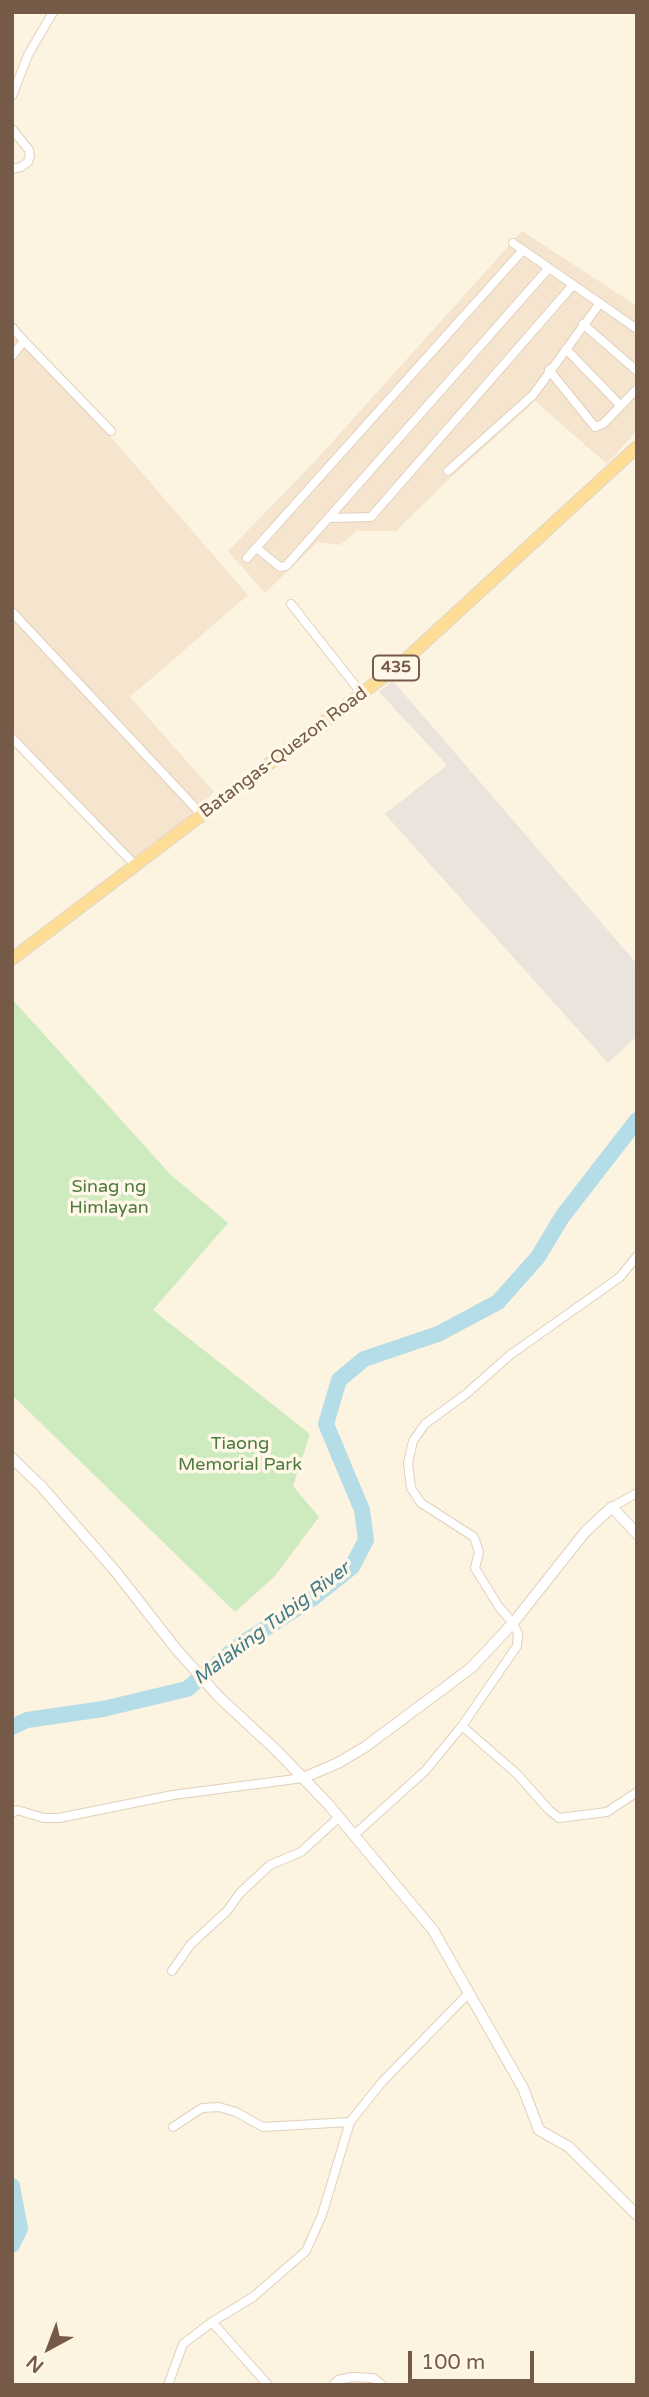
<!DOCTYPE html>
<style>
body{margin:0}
#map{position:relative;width:649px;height:2397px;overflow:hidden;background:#fdf3e1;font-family:"Varela Round",sans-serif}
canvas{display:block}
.frame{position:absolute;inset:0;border:14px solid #755a47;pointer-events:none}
.north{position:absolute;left:14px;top:2313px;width:70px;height:70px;-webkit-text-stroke:5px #fff7e8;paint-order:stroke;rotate:221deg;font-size:19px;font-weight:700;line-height:28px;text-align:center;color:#755a47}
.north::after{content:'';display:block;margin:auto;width:24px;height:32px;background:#755a47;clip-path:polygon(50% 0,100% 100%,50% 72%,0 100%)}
.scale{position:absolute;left:408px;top:2351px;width:126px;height:32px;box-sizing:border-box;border:4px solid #755a47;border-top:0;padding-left:9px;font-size:21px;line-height:24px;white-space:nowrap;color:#755a47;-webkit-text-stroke:5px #fff7e8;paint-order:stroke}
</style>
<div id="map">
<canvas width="649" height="2397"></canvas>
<div class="frame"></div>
<div class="north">N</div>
<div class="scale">100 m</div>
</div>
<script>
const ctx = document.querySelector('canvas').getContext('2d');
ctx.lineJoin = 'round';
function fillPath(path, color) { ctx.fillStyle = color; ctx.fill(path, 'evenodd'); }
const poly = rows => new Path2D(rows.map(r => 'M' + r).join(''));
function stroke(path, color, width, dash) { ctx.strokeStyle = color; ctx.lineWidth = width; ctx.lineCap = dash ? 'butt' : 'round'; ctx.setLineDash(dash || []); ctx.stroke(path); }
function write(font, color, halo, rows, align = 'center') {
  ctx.font = font + ' "Varela Round",sans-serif'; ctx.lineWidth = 7; ctx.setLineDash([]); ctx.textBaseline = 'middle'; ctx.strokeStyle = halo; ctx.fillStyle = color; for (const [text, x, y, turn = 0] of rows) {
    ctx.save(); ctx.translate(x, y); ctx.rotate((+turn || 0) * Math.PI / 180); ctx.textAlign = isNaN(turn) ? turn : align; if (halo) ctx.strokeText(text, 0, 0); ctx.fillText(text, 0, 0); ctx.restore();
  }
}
fillPath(poly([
 [522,231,637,306,637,430,607,464,535,401,447,481,396,531,357,531,340,545,318,542,265,593,228,551,316,460],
 [12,323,248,595,130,697,214,792,185,821,133,859,12,732]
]), '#f5e5cf');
fillPath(poly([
 [393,681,637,964,637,1036,608,1063,385,814,447,765,379,692]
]), '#ebe4dc');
fillPath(poly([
 [12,999,170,1174,228,1223,153,1310,310,1434,293,1486,319,1517,275,1576,235,1612,12,1395]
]), '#ceebbf');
stroke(poly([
 [12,1727,27,1720,103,1709,187,1689,241,1644,313,1598,352,1567,366,1540,362,1510,326,1424,339,1380,364,1359,438,1334,498,1302,538,1257,562,1217,637,1120],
 [12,2186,20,2229,12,2245]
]), '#b5dde7', 16);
const minor = poly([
 [12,96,28,55,53,12],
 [12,129,29,150,30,156,28,162,21,167,12,169],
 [513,243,637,329],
 [583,324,637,371],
 [12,327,24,341,12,356],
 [24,341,111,431],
 [566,349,620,405],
 [549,370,595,427,603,424,637,389],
 [448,471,533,395,600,303],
 [330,518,371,517,573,285],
 [258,549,280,567,286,566,548,269],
 [247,558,523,250],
 [291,604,362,694],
 [12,612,202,815],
 [12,738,135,865],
 [612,1507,637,1493],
 [462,1726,517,1774,549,1810,559,1818,607,1812,637,1792],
 [12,1813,17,1810,44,1818,59,1818,173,1795,303,1778],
 [353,1836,425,1771,462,1726,517,1646,518,1634,513,1623,499,1607,475,1568,479,1552,474,1537,421,1503,411,1488,408,1463,413,1441,425,1424,466,1394,510,1355,620,1277,637,1256],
 [172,1971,191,1944,227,1911,240,1893,270,1865,301,1852,338,1818],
 [173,2127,202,2108,219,2107,236,2112,263,2127,350,2122],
 [212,2322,268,2385],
 [168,2385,183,2344,212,2322,253,2297,306,2251,322,2215,350,2122,382,2082,468,1994],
 [333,2385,338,2380,352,2377,373,2378,382,2385]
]);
const tertiary = poly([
 [12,1458,41,1486,116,1572,177,1650,219,1697,277,1751,328,1804,433,1930,523,2088,539,2130,569,2147,637,2215],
 [303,1778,338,1763,365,1747,471,1668,513,1623,586,1531,612,1507,637,1534]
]);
const primary = poly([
 [12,959,403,662,637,447]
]);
stroke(minor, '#e1d0bc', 10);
stroke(tertiary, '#e1d0bc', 12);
stroke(primary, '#ded7d3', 14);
stroke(minor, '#fff', 8);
stroke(tertiary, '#fff', 10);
stroke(primary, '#fedd96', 12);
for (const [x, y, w] of [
 [396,668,46]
]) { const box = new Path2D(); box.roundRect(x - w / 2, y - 12.5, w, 25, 5); ctx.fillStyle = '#fff7e8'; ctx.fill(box); stroke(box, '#755a47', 2); }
write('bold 16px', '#755a47', null, [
 ["435",396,668]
]);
write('18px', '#755a47', '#fff7e8', [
 ["Batangas-Quezon Road",284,753,-37]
]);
write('18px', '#4d7b3f', '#fff7e8', [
 ["Sinag ng",109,1187],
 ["Himlayan",109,1208],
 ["Tiaong",240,1444],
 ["Memorial Park",240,1465]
]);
write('italic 19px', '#407a89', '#fff7e8', [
 ["Malaking Tubig River",272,1624,-37]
]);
</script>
